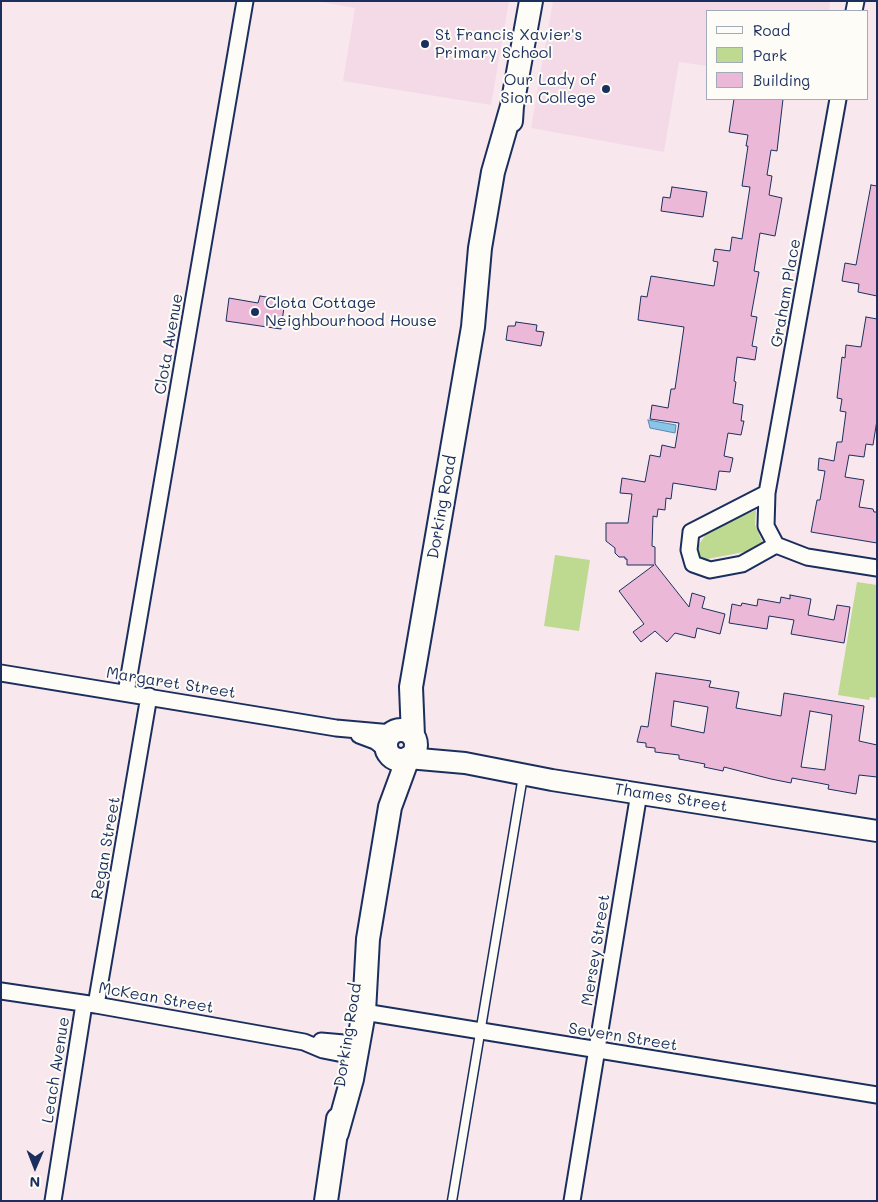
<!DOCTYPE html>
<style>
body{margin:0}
#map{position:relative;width:878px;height:1202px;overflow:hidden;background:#f8e8ed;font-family:Mali,sans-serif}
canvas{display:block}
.frame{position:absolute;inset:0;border:2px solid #1b2f5e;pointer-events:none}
.legend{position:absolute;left:706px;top:10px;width:162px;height:90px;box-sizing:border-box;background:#fdfcf7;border:1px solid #a3aaba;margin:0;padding:6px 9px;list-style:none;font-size:15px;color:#1b2f5e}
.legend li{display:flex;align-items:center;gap:10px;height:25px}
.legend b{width:25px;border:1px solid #a3aaba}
.north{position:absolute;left:10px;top:1142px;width:50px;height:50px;-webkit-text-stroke:4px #fdfcf7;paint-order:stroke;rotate:181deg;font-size:14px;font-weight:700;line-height:20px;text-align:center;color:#1b2f5e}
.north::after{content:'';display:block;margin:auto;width:18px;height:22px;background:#1b2f5e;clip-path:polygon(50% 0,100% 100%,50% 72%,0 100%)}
</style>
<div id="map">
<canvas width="878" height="1202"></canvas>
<div class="frame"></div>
<ul class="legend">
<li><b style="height:6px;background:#fdfcf7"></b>Road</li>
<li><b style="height:14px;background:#bed990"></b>Park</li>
<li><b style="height:14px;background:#ebb9d7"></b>Building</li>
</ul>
<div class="north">N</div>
</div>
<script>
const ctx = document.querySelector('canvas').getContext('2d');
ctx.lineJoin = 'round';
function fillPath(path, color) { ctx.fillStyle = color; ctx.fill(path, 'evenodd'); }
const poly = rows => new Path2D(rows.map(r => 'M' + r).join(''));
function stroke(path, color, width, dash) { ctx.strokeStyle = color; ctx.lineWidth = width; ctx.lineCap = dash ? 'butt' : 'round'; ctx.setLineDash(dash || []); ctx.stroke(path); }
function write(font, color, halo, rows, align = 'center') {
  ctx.font = font + ' Mali,sans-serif'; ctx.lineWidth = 4; ctx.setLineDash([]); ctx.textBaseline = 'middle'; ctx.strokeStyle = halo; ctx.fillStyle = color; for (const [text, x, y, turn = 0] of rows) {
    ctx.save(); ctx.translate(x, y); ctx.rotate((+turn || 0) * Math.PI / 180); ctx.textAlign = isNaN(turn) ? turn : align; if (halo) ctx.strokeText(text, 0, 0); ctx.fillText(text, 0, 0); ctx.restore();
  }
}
fillPath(poly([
 [316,1,509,1,491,105,343,81,355,8],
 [553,1,830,1,829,11,707,11,707,66,679,62,664,152,531,128]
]), '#f4dae6');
fillPath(poly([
 [756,510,755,525,764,546,760,549,702,560,697,555,696,549,708,531],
 [555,555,590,560,579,631,544,626],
 [857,582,877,585,877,698,870,697,869,700,838,695]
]), '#bed990');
const water = poly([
 [648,420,676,425,675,433,650,428,648,420]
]);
fillPath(water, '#88c5e8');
stroke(water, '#5c89b1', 1);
const building = poly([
 [734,99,783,99,777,151,771,150,767,175,772,176,769,195,782,198,775,236,760,233,754,271,759,272,751,316,757,317,752,346,757,347,755,360,737,357,734,381,736,382,733,403,743,405,741,421,744,421,741,435,728,433,724,456,733,458,730,472,719,471,716,490,673,483,671,499,666,498,665,510,658,509,657,517,653,516,652,546,655,547,655,564,689,607,692,593,705,597,702,608,725,614,720,634,697,628,695,638,675,633,667,642,655,631,641,642,633,632,644,624,619,591,654,565,627,565,627,559,625,559,625,557,619,557,615,553,615,548,606,541,606,523,628,523,632,494,620,493,622,478,645,482,650,455,660,457,662,445,675,448,679,423,650,419,652,405,668,408,671,389,675,389,684,327,638,320,641,296,647,297,651,276,714,286,718,262,713,261,715,249,730,251,732,237,742,239,750,187,742,186,748,146,746,146,748,135,729,132,734,99],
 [871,185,877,186,877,296,858,292,859,284,842,281,845,263,856,265,871,185],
 [672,187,707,192,703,217,661,211,663,197,670,198,672,187],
 [260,296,285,300,281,329,226,321,229,298,258,303,260,296],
 [866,317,877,319,877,420,873,445,866,444,864,457,849,455,845,477,864,480,859,507,873,509,874,512,877,512,877,543,811,532,817,500,820,500,825,471,818,470,819,458,834,461,837,442,842,442,846,412,840,411,842,399,837,398,842,357,845,358,846,345,861,347,866,317],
 [516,322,537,325,536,331,544,332,541,346,506,340,508,326,515,326,516,322],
 [790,595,811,599,808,615,834,620,837,605,850,607,844,643,791,634,794,620,769,616,767,629,729,623,732,604,741,606,742,603,757,606,758,599,780,603,781,597,790,599,790,595],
 [656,673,711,681,709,687,739,692,736,708,781,716,784,693,864,706,859,741,877,745,877,777,859,775,856,794,828,789,829,785,819,783,792,778,791,783,771,779,724,767,723,771,704,767,705,764,679,759,679,755,655,752,655,748,646,747,646,743,637,742,641,726,648,727,656,673],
 [674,701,708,707,704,733,671,726,674,701],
 [810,711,832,715,825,770,801,767,810,711]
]);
fillPath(building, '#ebb9d7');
stroke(building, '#1b2f5e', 1);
const service = poly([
 [452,1201,523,776]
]);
const minor = poly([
 [854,11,856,1],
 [838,99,767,493,766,526,776,545,807,557,877,568],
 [767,493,691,532,689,550,693,564,710,570,742,564,776,545],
 [1,673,336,728,392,733],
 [126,693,245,1],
 [359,735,375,741,387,750],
 [1,991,96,1005,304,1042,323,1050,343,1054],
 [96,1005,149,696],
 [364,1012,877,1095],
 [321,1041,344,1043],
 [53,1201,84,1004],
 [572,1201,639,793]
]);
const tertiary = poly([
 [408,758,465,763,552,780,877,831]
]);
const secondary = poly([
 [511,121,512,106,531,1],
 '386 745a15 15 0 1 1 30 0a15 15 0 1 1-30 0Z',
 [413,736,411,687,473,327,480,248,493,172,512,106],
 [337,1133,352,1079,364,1012,368,939,390,807,408,758],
 [326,1201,338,1119]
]);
stroke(service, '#1b2f5e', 11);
stroke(minor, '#1b2f5e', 19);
stroke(tertiary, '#1b2f5e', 24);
stroke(secondary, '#1b2f5e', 26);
stroke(service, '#fdfcf7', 8);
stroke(minor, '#fdfcf7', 15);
stroke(tertiary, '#fdfcf7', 20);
stroke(secondary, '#fdfcf7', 22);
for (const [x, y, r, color] of [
 [425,44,5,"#1b2f5e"],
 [606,89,5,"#1b2f5e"],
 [255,312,5,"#1b2f5e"]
]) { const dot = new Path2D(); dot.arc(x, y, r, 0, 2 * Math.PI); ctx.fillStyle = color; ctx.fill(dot); stroke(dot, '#fdfcf7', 2); }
write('16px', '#1b2f5e', '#fdfcf7', [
 ["St Francis Xavier's",435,35],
 ["Primary School",435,53],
 ["Our Lady of",596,80,"right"],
 ["Sion College",596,98,"right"],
 ["Clota Cottage",265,303],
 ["Neighbourhood House",265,321]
], 'left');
write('16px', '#1b2f5e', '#fdfcf7', [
 ["Graham Place",786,293,-80],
 ["Clota Avenue",169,344,-80],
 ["Dorking Road",442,507,-80],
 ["Margaret Street",171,683,9],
 ["Thames Street",671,798,9],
 ["Regan Street",106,848,-80],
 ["Mersey Street",596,950,-81],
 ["McKean Street",156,998,10],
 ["Dorking Road",348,1035,-81],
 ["Severn Street",623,1037,9],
 ["Leach Avenue",56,1070,-81]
]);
</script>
